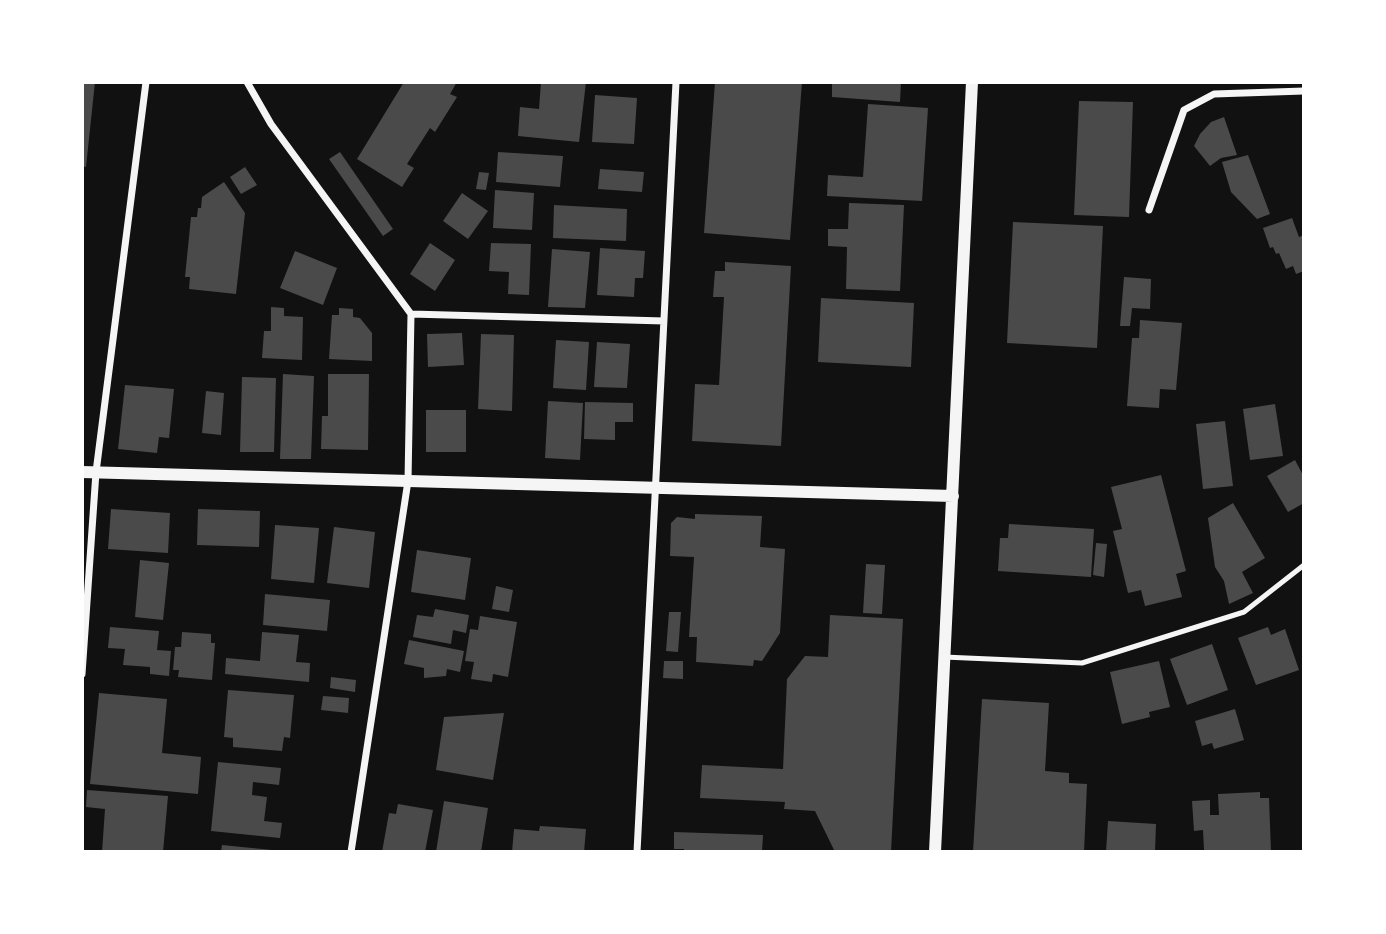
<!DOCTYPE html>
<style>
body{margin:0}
#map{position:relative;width:1386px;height:934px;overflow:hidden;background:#111;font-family:"PT Sans Narrow",sans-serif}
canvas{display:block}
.frame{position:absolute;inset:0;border:84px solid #fff;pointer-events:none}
</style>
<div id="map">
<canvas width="1386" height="934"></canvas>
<div class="frame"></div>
</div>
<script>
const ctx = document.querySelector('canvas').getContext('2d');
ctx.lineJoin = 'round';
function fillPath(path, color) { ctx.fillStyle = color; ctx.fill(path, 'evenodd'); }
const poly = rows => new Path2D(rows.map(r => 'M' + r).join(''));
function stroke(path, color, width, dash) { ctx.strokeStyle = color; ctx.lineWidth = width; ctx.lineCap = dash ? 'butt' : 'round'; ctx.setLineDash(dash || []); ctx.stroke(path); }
fillPath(poly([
 [82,82,95,82,86,167,82,166],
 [404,82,457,82,450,94,457,97,435,132,430,128,407,164,414,168,402,187,357,159],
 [541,82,586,82,579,142,518,136,520,107,539,109],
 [715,82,802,82,790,240,704,233],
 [832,82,901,82,900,102,832,97],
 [595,95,637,98,634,144,592,142],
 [1079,101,1133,102,1129,217,1074,215],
 [868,104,928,108,922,201,827,196,828,175,863,177],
 [1224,117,1237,155,1221,158,1210,166,1194,146,1200,134,1211,122],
 [340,152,393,229,383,236,329,159],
 [498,152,563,156,560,187,496,182],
 [1248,155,1270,214,1257,219,1231,192,1222,162],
 [245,167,257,185,241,194,230,177],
 [600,169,644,172,642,192,598,189],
 [479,172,489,173,486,190,476,189],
 [224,182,245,213,236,294,189,289,190,277,185,277,191,217,197,217,198,208,201,208,202,197],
 [495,190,534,193,532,230,493,228],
 [462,193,488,211,468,239,443,221],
 [849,203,904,205,900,291,846,289,847,247,828,246,828,229,848,229],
 [554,205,627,209,626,241,553,238],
 [1292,218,1299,237,1304,235,1304,271,1296,274,1293,266,1286,269,1279,253,1276,254,1273,247,1270,248,1263,228],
 [1013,222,1103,226,1097,348,1007,343],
 [430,243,455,260,435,291,410,274],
 [491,243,531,244,529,295,508,294,509,272,489,271],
 [600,248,645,251,643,278,635,278,634,297,597,295],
 [552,249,590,252,585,308,548,307],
 [295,251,337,268,323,305,280,288],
 [725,262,791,266,781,446,692,441,695,384,719,385,724,297,713,297,715,271,725,271],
 [1124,277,1151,279,1150,309,1132,308,1130,326,1120,326],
 [821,298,914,303,911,367,818,362],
 [271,307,284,308,284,316,303,317,302,360,262,358,264,331,271,331],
 [339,308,353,309,353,317,360,318,372,333,372,361,329,359,332,315,339,315],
 [1140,320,1182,323,1176,390,1160,389,1159,408,1127,406,1132,338,1139,338],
 [462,333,464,365,428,367,427,334],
 [481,334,514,335,512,411,478,409],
 [556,340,589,342,586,390,553,388],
 [597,342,630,344,627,388,594,387],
 [283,374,314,376,311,459,280,459],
 [328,374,369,374,368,450,321,449,322,416,328,416],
 [242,377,276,378,274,452,240,452],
 [125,385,174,389,169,438,159,437,157,453,118,449],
 [206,391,224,393,221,435,202,433],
 [548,401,583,403,580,460,545,458],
 [585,402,633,403,633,422,615,422,615,440,584,439],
 [1275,404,1283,456,1250,460,1243,409],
 [426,410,466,410,466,452,426,452],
 [1225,421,1233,486,1203,489,1196,424],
 [1295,460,1304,477,1304,503,1288,512,1267,476],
 [1161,475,1186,571,1176,574,1182,597,1145,606,1141,590,1128,593,1113,531,1122,529,1111,487],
 [1233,503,1265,558,1242,572,1253,593,1229,604,1224,581,1215,567,1208,518],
 [111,509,170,513,168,553,108,549],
 [198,509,260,511,259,547,197,545],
 [695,514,762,516,760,547,785,549,780,633,762,661,754,660,753,666,696,662,697,637,689,637,694,557,670,556,671,523,677,517,695,519],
 [1009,524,1094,529,1091,577,998,571,1000,538,1008,538],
 [275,525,319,528,314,583,271,579],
 [334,527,375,532,369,588,327,583],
 [1096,543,1107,544,1104,577,1093,575],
 [417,550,471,558,465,600,411,592],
 [140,560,169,563,163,620,135,617],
 [866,564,885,565,882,614,863,613],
 [496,586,513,590,509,612,492,609],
 [265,594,330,600,327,631,263,625],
 [435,609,469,615,466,633,453,630,451,644,413,637,417,615,433,617],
 [669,612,681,612,678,652,666,651],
 [830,615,903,619,891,852,835,852,815,811,784,809,785,802,700,798,702,765,783,769,787,679,805,656,828,657],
 [480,616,517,622,508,677,493,674,492,682,471,679,474,662,465,661,470,629,478,630],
 [110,627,159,631,157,650,171,651,169,676,150,674,150,667,123,665,125,649,108,648],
 [1268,627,1271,635,1285,629,1299,670,1256,685,1238,638],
 [182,632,211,634,211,643,215,643,212,680,178,677,179,670,173,670,175,647,181,647],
 [262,632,299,635,296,662,310,663,309,682,225,674,226,658,260,661],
 [409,640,464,651,460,672,447,669,446,676,424,678,424,668,404,664],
 [1212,644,1228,690,1187,705,1170,659],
 [664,661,683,661,683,679,663,678],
 [1159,661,1170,707,1149,712,1150,717,1122,724,1110,672],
 [331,677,356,680,355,692,330,688],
 [228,690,294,695,290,738,284,737,282,751,233,747,233,738,224,737],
 [99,693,167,699,162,753,201,757,198,794,90,784],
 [323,696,349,698,348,713,321,710],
 [982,699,1049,703,1045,771,1069,773,1069,783,1087,784,1084,852,973,852],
 [1235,709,1244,740,1214,749,1212,743,1202,746,1195,721],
 [504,713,493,780,436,770,444,717],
 [218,762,281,768,279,785,253,782,252,795,267,797,264,821,282,823,280,838,211,831],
 [87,790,168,796,163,852,102,852,105,809,86,807],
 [1260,792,1260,798,1269,798,1271,852,1204,850,1203,830,1194,831,1192,801,1210,800,1210,815,1219,815,1218,794],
 [444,801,488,808,481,852,436,852],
 [398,804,433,810,425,852,382,852,389,813,396,814],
 [1108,821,1156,824,1155,852,1106,852],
 [540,826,586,829,584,852,512,852,514,829,539,831],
 [674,832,763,835,762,852,684,852,684,849,674,849],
 [222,845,272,850,272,852,221,852]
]), '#4a4a4a');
stroke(poly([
 [944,657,1082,663,1244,612,1304,565]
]), '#f5f5f5', 5);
stroke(poly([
 [247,82,271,124,411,314,408,481,351,852],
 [1149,210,1184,110,1214,94,1304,91],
 [411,314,664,321],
 [82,674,96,472,146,82],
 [637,852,676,82]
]), '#f5f5f5', 7);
stroke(poly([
 [82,472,953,496],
 [935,852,972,82]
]), '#f5f5f5', 12);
</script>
